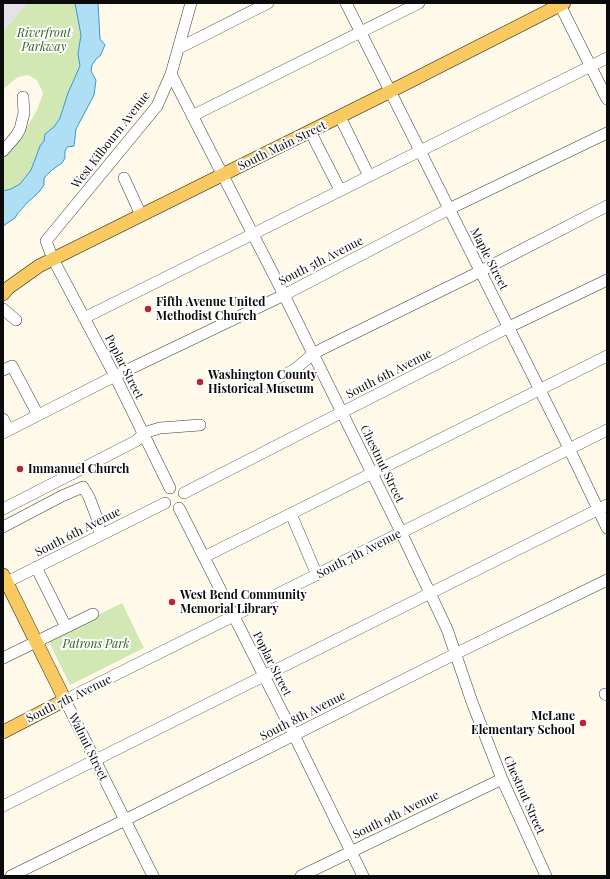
<!DOCTYPE html>
<style>
body{margin:0}
#map{position:relative;width:610px;height:879px;overflow:hidden;background:#fff9e9;font-family:"Playfair Display",serif}
canvas{display:block}
.frame{position:absolute;inset:0;border:4px solid #0b0b0b;pointer-events:none}
</style>
<div id="map">
<canvas width="610" height="879"></canvas>
<div class="frame"></div>
</div>
<script>
const ctx = document.querySelector('canvas').getContext('2d');
ctx.lineJoin = 'round';
function fillPath(path, color) { ctx.fillStyle = color; ctx.fill(path, 'evenodd'); }
const poly = rows => new Path2D(rows.map(r => 'M' + r).join(''));
function stroke(path, color, width, dash) { ctx.strokeStyle = color; ctx.lineWidth = width; ctx.lineCap = dash ? 'butt' : 'round'; ctx.setLineDash(dash || []); ctx.stroke(path); }
function write(font, color, halo, rows, align = 'center') {
  ctx.font = font + ' "Playfair Display",serif'; ctx.lineWidth = 4; ctx.setLineDash([]); ctx.textBaseline = 'middle'; ctx.strokeStyle = halo; ctx.fillStyle = color; for (const [text, x, y, turn = 0] of rows) {
    ctx.save(); ctx.translate(x, y); ctx.rotate((+turn || 0) * Math.PI / 180); ctx.textAlign = isNaN(turn) ? turn : align; if (halo) ctx.strokeText(text, 0, 0); ctx.fillText(text, 0, 0); ctx.restore();
  }
}
fillPath(poly([
 [3,3,27,3,3,32]
]), '#e8dfea');
fillPath(poly([
 [27,3,78,3,82,40,81,69,66,107,37,165,22,185,3,193,3,155,25,131,37,110,43,93,37,80,28,75,18,77,3,89,3,32],
 [122,603,144,648,70,685,48,640]
]), '#d2e8b4');
const water = poly([
 [75,3,98,3,100,39,105,45,100,56,96,59,92,65,91,71,96,80,94,95,76,129,74,146,67,147,65,151,65,158,62,163,52,170,44,178,44,185,39,192,27,203,18,213,15,218,3,226,3,191,11,189,20,184,31,170,40,146,44,141,45,134,54,127,60,118,68,93,80,66,78,54,81,35,75,3]
]);
fillPath(water, '#afdff5');
stroke(water, '#3798cc', 1);
const minor = poly([
 [346,3,564,438,607,528],
 [559,3,607,99],
 [179,48,268,3],
 [171,74,284,295,401,532,447,629,472,702,502,779,546,876],
 [192,116,419,3],
 [340,117,369,176],
 [310,131,338,186],
 [3,151,16,136,20,129,24,113,23,97],
 [124,178,141,215],
 [3,309,16,320],
 [84,318,607,58],
 [3,370,12,366,38,415],
 [266,384,294,370,313,354,322,349,469,277,607,206],
 [3,419,9,430],
 [3,433,115,376,284,295,449,209,607,133],
 [170,488,115,376,53,259,46,241,157,106,171,74,191,3],
 [184,493,509,327,607,280],
 [179,508,294,735,363,876],
 [3,509,136,441,143,434,150,431,160,428,200,425],
 [291,514,317,575],
 [3,527,62,496,83,487,89,497,97,518,100,535],
 [204,557,607,356],
 [36,567,66,627],
 [3,584,165,503],
 [3,658,93,614],
 [605,694,607,695],
 [3,806,607,505],
 [11,876,125,820,455,654,607,580],
 [153,876,65,700,607,430],
 [301,876,502,779]
]);
const major = poly([
 [3,294,8,288,39,266,391,91,564,3],
 [3,575,65,700,3,732]
]);
stroke(minor, '#3e3e3e', 12);
stroke(major, '#1c1c1c', 14);
stroke(minor, '#fff', 11);
stroke(major, '#f8ca61', 13);
for (const [x, y, r, color] of [
 [148,309,4,"#b92534"],
 [200,382,4,"#b92534"],
 [20,469,4,"#b92534"],
 [172,602,4,"#b92534"],
 [583,723,4,"#b92534"]
]) { const dot = new Path2D(); dot.arc(x, y, r, 0, 2 * Math.PI); ctx.fillStyle = color; ctx.fill(dot); stroke(dot, '#fff', 1.5); }
write('italic 12px', '#2f611d', '#fff', [
 ["Riverfront",44,33],
 ["Parkway",44,47],
 ["Patrons Park",96,644]
]);
write('12px', '#0b0b0b', '#fff', [
 ["West Kilbourn Avenue",111,140,-52],
 ["South Main Street",282,146,-26],
 ["Maple Street",489,259,63],
 ["South 5th Avenue",321,261,-27],
 ["Poplar Street",124,367,63],
 ["South 6th Avenue",389,374,-27],
 ["Chestnut Street",382,464,64],
 ["South 6th Avenue",78,532,-27],
 ["South 7th Avenue",359,554,-27],
 ["Poplar Street",272,664,63],
 ["South 7th Avenue",69,699,-26],
 ["South 8th Avenue",303,716,-27],
 ["Walnut Street",88,747,64],
 ["Chestnut Street",524,795,66],
 ["South 9th Avenue",396,815,-26]
]);
write('bold 12px', '#0b0b0b', '#fff', [
 ["Fifth Avenue United",156,302],
 ["Methodist Church",156,316],
 ["Washington County",208,375],
 ["Historical Museum",208,389],
 ["Immanuel Church",28,469],
 ["West Bend Community",180,595],
 ["Memorial Library",180,609],
 ["McLane",575,716,"right"],
 ["Elementary School",575,730,"right"]
], 'left');
</script>
